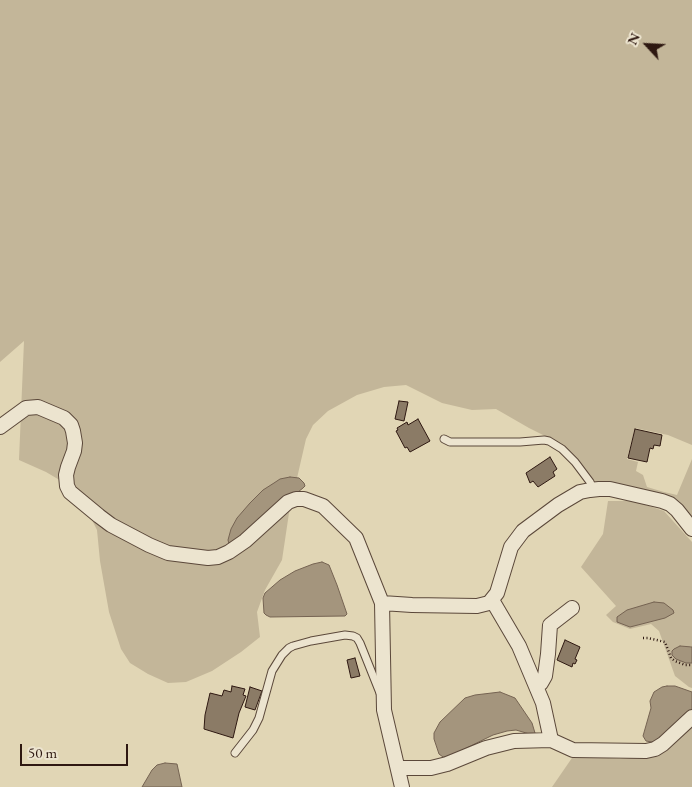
<!DOCTYPE html>
<style>
body{margin:0}
#map{position:relative;width:692px;height:787px;overflow:hidden;background:#e1d6b5;font-family:"EB Garamond",serif}
canvas{display:block}
.north{position:absolute;left:622px;top:20px;width:50px;height:50px;-webkit-text-stroke:4px #ece4cf;paint-order:stroke;rotate:295deg;font-size:14px;font-weight:700;line-height:20px;text-align:center;color:#2e1811}
.north::after{content:'';display:block;margin:auto;width:18px;height:22px;background:#2e1811;clip-path:polygon(50% 0,100% 100%,50% 72%,0 100%)}
.scale{position:absolute;left:20px;top:744px;width:108px;height:22px;box-sizing:border-box;border:2px solid #2e1811;border-top:0;padding-left:6px;font-size:15px;line-height:18px;white-space:nowrap;color:#2e1811;-webkit-text-stroke:4px #ece4cf;paint-order:stroke}
</style>
<div id="map">
<canvas width="692" height="787"></canvas>
<div class="north">N</div>
<div class="scale">50 m</div>
</div>
<script>
const ctx = document.querySelector('canvas').getContext('2d');
ctx.lineJoin = 'round';
function fillPath(path, color) { ctx.fillStyle = color; ctx.fill(path, 'evenodd'); }
const poly = rows => new Path2D(rows.map(r => 'M' + r).join(''));
function stroke(path, color, width, dash) { ctx.strokeStyle = color; ctx.lineWidth = width; ctx.lineCap = dash ? 'butt' : 'round'; ctx.setLineDash(dash || []); ctx.stroke(path); }
fillPath(poly([
 [0,0,692,0,692,445,668,435,635,428,627,459,638,462,636,471,643,475,647,487,664,492,677,495,692,459,692,519,596,484,581,465,559,443,529,428,496,409,472,410,442,403,406,385,384,387,357,395,328,411,313,425,306,439,300,465,289,513,282,560,265,590,257,612,260,637,241,652,212,671,186,682,168,683,148,674,130,663,121,649,109,612,100,561,97,530,82,500,68,485,46,472,19,460,24,341,0,362],
 [608,501,634,501,664,511,692,542,692,647,690,646,686,663,692,663,692,688,689,687,675,676,659,631,651,624,630,629,613,622,606,615,616,606,581,567,603,534],
 [692,726,692,787,552,787,574,755,620,759,658,755]
]), '#c3b699');
const water = poly([
 [290,477,299,478,304,483,305,486,303,488,236,542,229,544,228,540,231,529,237,518,250,503,263,490,274,483,280,479,290,477],
 [322,562,329,565,337,585,347,614,345,616,270,617,266,615,264,613,263,598,265,593,280,580,295,571,313,564,322,562],
 [654,602,664,603,673,610,674,613,665,618,630,627,617,622,617,617,627,610,654,602],
 [680,646,692,647,692,663,686,663,676,659,672,655,672,651,674,649,680,646],
 [667,686,675,686,692,692,692,713,660,741,652,742,646,741,643,736,651,708,650,701,654,692,662,687,667,686],
 [500,692,515,698,532,723,535,733,533,735,516,730,507,731,493,735,450,756,443,757,439,754,434,739,434,733,440,722,465,698,475,695,500,692],
 [165,763,177,764,182,787,142,787,152,770,157,765,165,763]
]);
fillPath(water, '#a4957d');
stroke(water, '#756352', 1);
const building = poly([
 [399,401,408,402,404,421,395,419,399,401],
 [418,419,430,441,410,452,407,447,405,448,396,431,398,430,397,428,407,422,408,425,418,419],
 [635,429,662,435,660,446,654,445,653,449,650,448,647,462,628,458,635,429],
 [550,457,557,469,553,472,555,476,538,487,533,481,530,483,526,473,550,457],
 [565,640,580,647,575,659,577,660,575,664,573,663,572,667,557,660,565,640],
 [355,658,360,676,351,678,347,660,355,658],
 [232,686,245,689,243,695,246,696,239,713,233,738,204,729,205,715,210,693,222,696,224,690,231,692,232,686],
 [250,687,262,691,255,710,245,707,250,687]
]);
fillPath(building, '#8b7b66');
stroke(building, '#2e1811', 1);
const service = poly([
 [444,439,450,442,520,442,544,440,549,441,562,449,575,462,590,482,593,489],
 [235,753,253,730,259,718,272,671,282,655,289,648,293,646,311,641,345,635,353,636,357,638,360,643,380,693]
]);
const minor = poly([
 [0,427,26,408,38,407,64,418,71,425,73,431,75,443,74,451,68,467,66,475,67,486,70,492,99,516,111,525,149,545,168,553,208,558,218,557,229,552,245,541,288,502,296,499,304,499,323,506,356,538,382,603,384,710,402,787],
 [492,600,519,646,543,703,551,740],
 [382,603,412,605,477,606,489,603,497,593,511,547,523,531,558,505,580,492,590,490,599,489,610,489,662,501,670,504,677,510,692,529],
 [536,686,541,683,545,676,548,654,550,625,572,608],
 [398,768,431,768,447,764,486,748,514,741,551,740,573,750,646,751,655,749,663,744,692,717]
]);
stroke(service, '#5b483a', 9);
stroke(minor, '#5b483a', 16);
stroke(poly([
 [643,638,648,638,665,642,671,658,675,661,685,665,692,665]
]), '#2e1811', 2.5, [1, 2.5]);
stroke(service, '#ece4cf', 7);
stroke(minor, '#ece4cf', 14);
</script>
